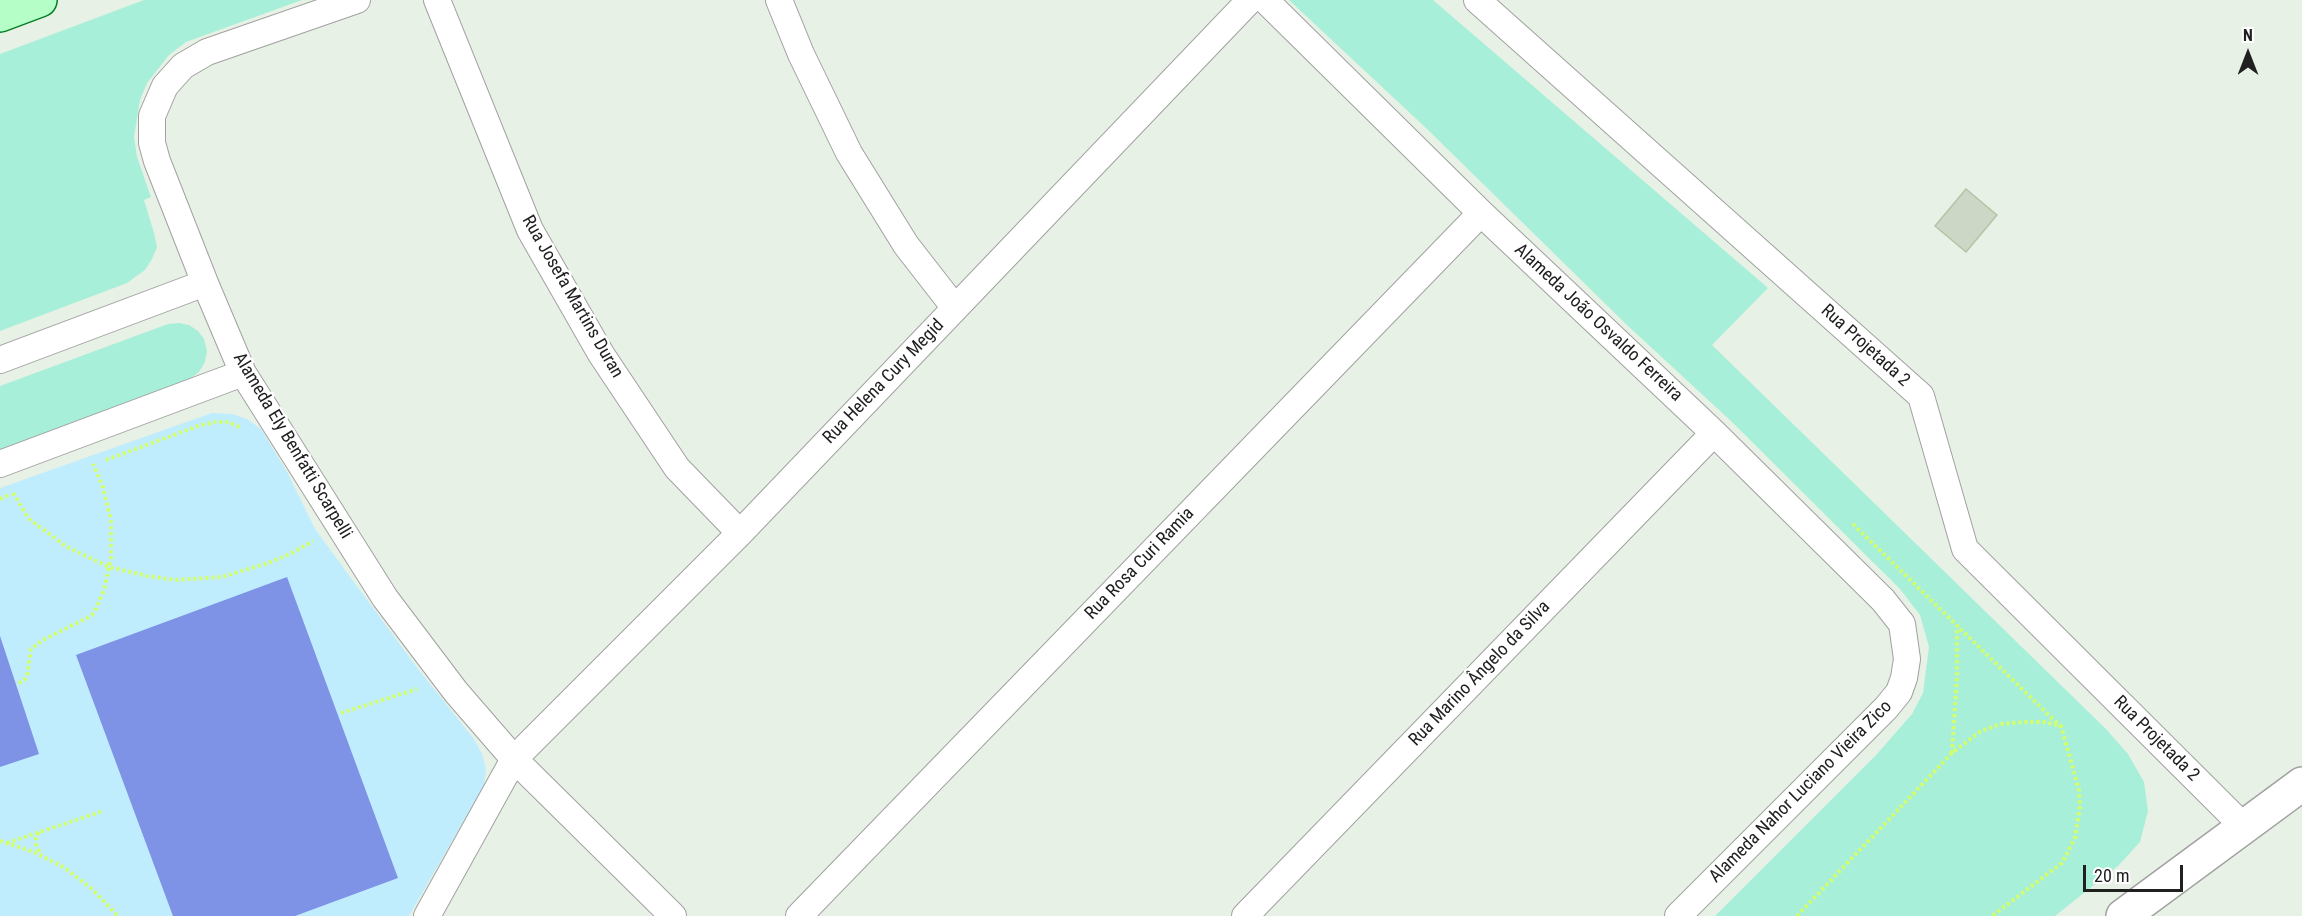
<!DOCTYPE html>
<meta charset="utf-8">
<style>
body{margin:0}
#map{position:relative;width:2302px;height:916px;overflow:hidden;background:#e7f1e5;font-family:"Roboto Condensed",sans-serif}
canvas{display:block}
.north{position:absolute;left:2218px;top:24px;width:60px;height:60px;-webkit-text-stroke:4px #fff;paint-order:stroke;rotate:0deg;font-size:16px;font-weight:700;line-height:24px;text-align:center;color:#202020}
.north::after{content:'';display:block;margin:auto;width:21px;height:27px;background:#202020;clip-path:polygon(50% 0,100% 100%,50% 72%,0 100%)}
.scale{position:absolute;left:2083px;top:865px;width:100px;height:27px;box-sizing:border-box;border:3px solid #202020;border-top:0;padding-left:8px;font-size:18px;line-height:21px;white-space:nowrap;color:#202020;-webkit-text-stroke:4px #fff;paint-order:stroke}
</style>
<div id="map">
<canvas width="2302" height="916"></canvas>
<div class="north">N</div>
<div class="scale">20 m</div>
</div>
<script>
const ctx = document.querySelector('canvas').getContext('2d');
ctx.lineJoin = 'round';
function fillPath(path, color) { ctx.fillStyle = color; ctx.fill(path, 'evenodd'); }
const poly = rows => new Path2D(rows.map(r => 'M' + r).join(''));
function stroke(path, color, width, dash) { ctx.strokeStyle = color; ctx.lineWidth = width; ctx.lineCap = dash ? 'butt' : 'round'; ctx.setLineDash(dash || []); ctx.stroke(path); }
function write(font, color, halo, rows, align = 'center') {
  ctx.font = font + ' "Roboto Condensed",sans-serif'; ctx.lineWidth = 5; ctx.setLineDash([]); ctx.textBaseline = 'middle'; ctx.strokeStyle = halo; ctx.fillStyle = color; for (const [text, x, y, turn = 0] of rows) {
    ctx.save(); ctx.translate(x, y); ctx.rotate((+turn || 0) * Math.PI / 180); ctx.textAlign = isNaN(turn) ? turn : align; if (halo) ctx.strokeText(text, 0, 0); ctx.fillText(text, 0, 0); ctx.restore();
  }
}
fillPath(poly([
 [144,0,302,0,186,42,169,55,147,83,140,100,134,137,137,157,151,197,144,200,154,233,157,247,152,259,145,270,127,283,0,331,0,54],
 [1289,0,1433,0,1768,288,1712,345,2106,729,2128,754,2144,782,2148,811,2140,842,2119,865,2055,916,1715,916,1877,754,1912,714,1923,693,1929,647,1920,615,1900,589,1731,421,1627,325,1426,128],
 [179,323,189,325,198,331,204,339,207,351,205,362,199,372,190,379,0,451,0,386,168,324]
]), '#a8efd9');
fillPath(poly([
 [212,413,232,414,247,419,261,429,287,472,315,529,418,669,474,739,482,754,486,769,484,785,409,916,0,916,0,488]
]), '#c0edfe');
fillPath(poly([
 [287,577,398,878,295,916,173,916,76,655],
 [0,636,39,754,0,767]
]), '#7e92e6');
const building = poly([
 [1966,189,1997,215,1966,252,1935,226,1966,189]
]);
fillPath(building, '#ccd8c5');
stroke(building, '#b1c4a6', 1.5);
const minor = poly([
 [357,0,207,52,183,66,165,86,152,116,152,143,157,161,205,283,243,373,385,598,456,692,514,759,673,916],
 [437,0,530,230,601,354,677,468,740,533],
 [779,0,801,54,849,153,906,245,955,308],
 [1265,0,1481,213,1714,433,1883,600,1902,624,1907,659,1904,678,1899,692,1886,708,1678,916],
 [1477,0,1921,396,1965,549,2244,827],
 [0,360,205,283],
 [0,464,243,373],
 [427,916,514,759,740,533,1250,0],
 [799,916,1481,213],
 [1245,916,1714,433]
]);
const tertiary = poly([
 [2123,916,2302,784]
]);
const secondary = poly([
 [0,15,40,0]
]);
stroke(minor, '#a1a1a1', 28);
stroke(tertiary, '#a1a1a1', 36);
stroke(secondary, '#007d25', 36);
stroke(poly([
 [106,460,198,426,215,422,229,422,241,428],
 [13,493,29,519,67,547,109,567,147,576,175,580,222,577,268,563,290,554,313,541],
 [0,499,11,494],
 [1853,524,2060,726],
 [19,683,24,681,27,676,31,649,43,640,89,617,94,613,104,590,111,558,111,520,102,484,93,464],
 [341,713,417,689],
 [1952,753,1957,675,1957,626],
 [39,832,36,838,36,844,41,855],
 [0,841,34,852,65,868,92,889,118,916],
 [7,843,103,811],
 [1797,916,1952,753,1981,731,2001,724,2024,722,2044,722,2061,726,2079,790,2080,806,2075,838,2062,863,1992,916]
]), '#d3ff68', 4, [3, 3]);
stroke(minor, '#fff', 26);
stroke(tertiary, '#fff', 33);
stroke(secondary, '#b6fec7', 33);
write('18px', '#202020', '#fff', [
 ["Rua Josefa Martins Duran",572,297,60],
 ["Alameda João Osvaldo Ferreira",1598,323,43],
 ["Rua Projetada 2",1865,346,42],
 ["Rua Helena Cury Megid",884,382,-46],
 ["Alameda Ely Benfatti Scarpelli",292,446,59],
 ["Rua Rosa Curi Ramia",1140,564,-46],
 ["Rua Marino Ângelo da Silva",1480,674,-46],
 ["Rua Projetada 2",2156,739,45],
 ["Alameda Nahor Luciano Vieira Zico",1801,792,-45]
]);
</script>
